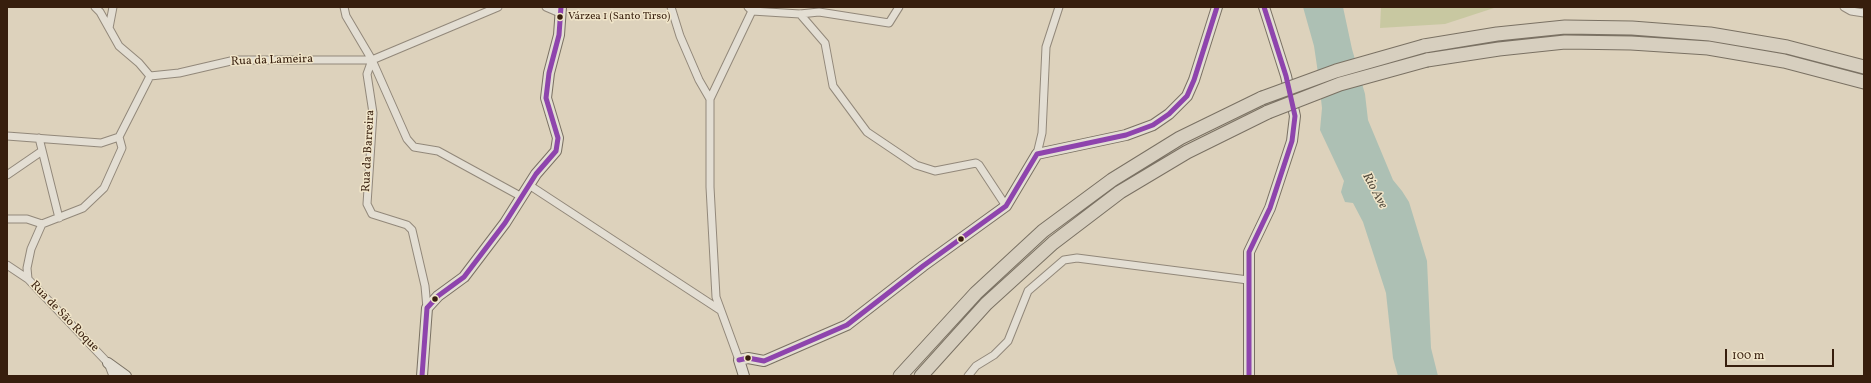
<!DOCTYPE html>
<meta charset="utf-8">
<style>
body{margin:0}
#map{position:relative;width:1871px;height:383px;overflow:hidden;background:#ddd2bc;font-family:Vollkorn,serif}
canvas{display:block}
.frame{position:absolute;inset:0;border:8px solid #371e0d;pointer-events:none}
.scale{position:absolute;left:1725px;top:349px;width:109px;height:18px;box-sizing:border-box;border:2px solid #371e0d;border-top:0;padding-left:5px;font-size:12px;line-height:14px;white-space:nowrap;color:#371e0d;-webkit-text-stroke:3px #f1e6ca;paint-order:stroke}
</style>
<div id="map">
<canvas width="1871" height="383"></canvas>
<div class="frame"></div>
<div class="scale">100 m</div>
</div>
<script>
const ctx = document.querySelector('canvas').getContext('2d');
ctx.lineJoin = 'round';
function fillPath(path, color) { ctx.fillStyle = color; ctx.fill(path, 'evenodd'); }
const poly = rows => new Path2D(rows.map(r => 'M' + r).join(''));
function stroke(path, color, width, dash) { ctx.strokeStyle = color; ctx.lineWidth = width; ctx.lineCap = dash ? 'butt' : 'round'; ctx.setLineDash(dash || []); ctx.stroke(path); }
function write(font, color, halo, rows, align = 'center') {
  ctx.font = font + ' Vollkorn,serif'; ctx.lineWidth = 3; ctx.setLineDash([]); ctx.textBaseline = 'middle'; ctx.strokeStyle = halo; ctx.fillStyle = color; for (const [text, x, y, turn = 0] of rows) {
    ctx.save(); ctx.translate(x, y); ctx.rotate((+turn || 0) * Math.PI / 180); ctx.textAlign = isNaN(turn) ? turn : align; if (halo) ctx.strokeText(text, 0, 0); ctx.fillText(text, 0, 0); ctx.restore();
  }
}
fillPath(poly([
 [1381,7,1497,7,1445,24,1380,28]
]), '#c8c8a1');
fillPath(poly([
 [1303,7,1343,7,1352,49,1365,94,1368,120,1393,180,1402,191,1409,202,1427,261,1431,348,1438,376,1398,376,1393,358,1386,293,1363,222,1353,203,1345,202,1341,192,1344,181,1320,130,1322,108,1318,73,1314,46]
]), '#adc0b4');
const street = poly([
 [95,7,100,12,119,46,139,63,150,76],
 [344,7,346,16,372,60,407,139,414,147,438,151,522,197],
 [546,7,560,13],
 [671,7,680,36,699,80,710,99,710,187,716,297,739,360],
 [1844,7,1851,11,1864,13],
 [752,11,800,14,819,12,889,23,899,7],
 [800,14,825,43,833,86,867,132,916,165,935,171,976,163,979,165,1006,206],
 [109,28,113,7],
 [372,60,367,74,373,113,367,204,372,214,407,225,412,230,425,286,427,308],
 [150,76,179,73,235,60,372,60,498,7],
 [710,99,752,11,748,7],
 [7,136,101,143,119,137,150,76],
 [39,138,59,218],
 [1037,154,1042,133,1046,47,1059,7],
 [7,175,42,151],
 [529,185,720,310],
 [7,219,27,219,42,224,83,208,104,188,122,148,119,137],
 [7,265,28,279,108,363,113,376],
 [28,279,27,268,31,249,42,224],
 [968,376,976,366,994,355,1008,341,1028,291,1064,260,1077,258,1248,280]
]);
const secondary = poly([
 [108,363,126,376],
 [422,376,427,308,438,296,464,277,505,223,536,174,556,151,558,138,546,98,549,73,559,35,561,7],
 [744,376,739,360,748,358,764,361,847,325,923,266,1006,206,1037,154,1126,135,1153,125,1169,114,1187,96,1194,80,1217,7],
 [1249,376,1249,252,1270,208,1292,141,1295,116,1286,76,1264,7]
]);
const highway = poly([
 [1424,46,1497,34,1565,27,1632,28,1710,34,1787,47,1864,67],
 [1427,60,1499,49,1565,42,1631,43,1708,48,1784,61,1864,82],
 [900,376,976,293,1043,231,1112,180,1180,138,1262,98],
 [921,376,986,304,1053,243,1120,192,1187,152,1268,112]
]);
stroke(street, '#92887a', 9);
stroke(secondary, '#7a7163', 12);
stroke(highway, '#7a7163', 15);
stroke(street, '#e3ded3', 7);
stroke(secondary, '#e3ded3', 10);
stroke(highway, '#d7cfbf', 13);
const highwayBridge = poly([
 [1262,98,1336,71,1424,46],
 [1268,112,1340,84,1427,60]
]);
stroke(highwayBridge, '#7a7163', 15, []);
stroke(highwayBridge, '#d7cfbf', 13);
stroke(poly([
 [427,308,438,296,464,277,505,223,536,174,556,151,558,138,546,98,549,73,559,35,561,7],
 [739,360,748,358,764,361,847,325,923,266,1006,206,1037,154,1126,135,1153,125,1169,114,1187,96,1194,80,1217,7],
 [422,376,427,308],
 [1249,376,1249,252,1270,208,1292,141,1295,116,1286,76,1264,7]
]), '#8e44ad', 5);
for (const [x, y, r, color] of [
 [560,17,3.5,"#371e0d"],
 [961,239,3.5,"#371e0d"],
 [435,299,3.5,"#371e0d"],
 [748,358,3.5,"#371e0d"]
]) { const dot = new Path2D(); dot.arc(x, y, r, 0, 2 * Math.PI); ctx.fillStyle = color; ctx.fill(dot); stroke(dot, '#f1e6ca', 1.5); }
write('11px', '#371e0d', '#f1e6ca', [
 ["Várzea 1 (Santo Tirso)",568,17]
], 'left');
write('12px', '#371e0d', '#f1e6ca', [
 ["Rua da Lameira",272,61,-2],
 ["Rua da Barreira",369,151,-87],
 ["Rua de São Roque",64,317,46]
]);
write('italic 13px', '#544c3e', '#f1e6ca', [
 ["Rio Ave",1374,191,62]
]);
</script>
